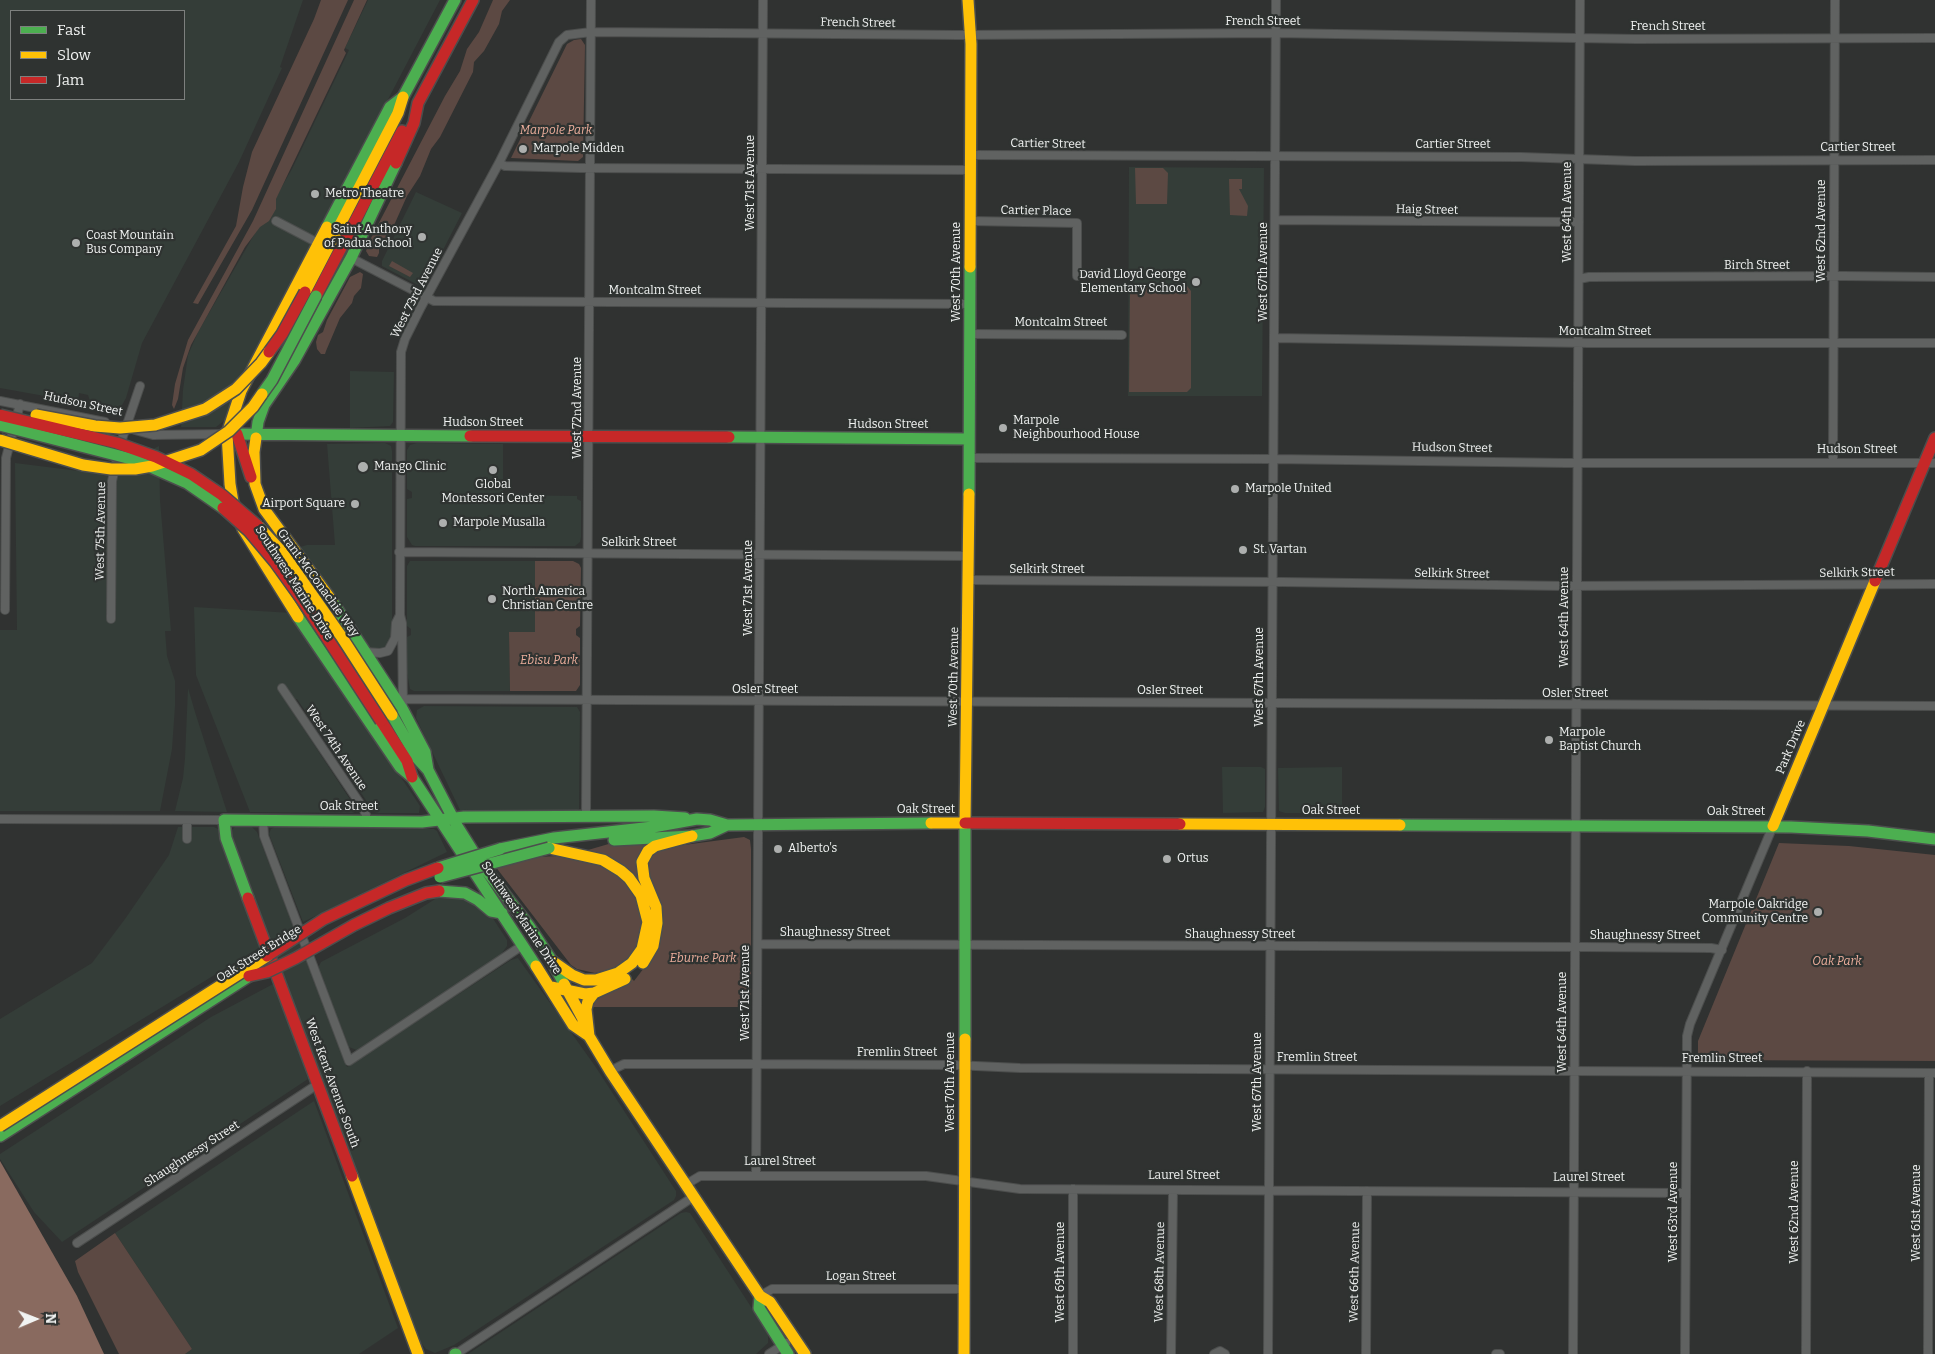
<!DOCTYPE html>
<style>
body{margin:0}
#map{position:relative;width:1935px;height:1354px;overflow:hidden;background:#303231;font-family:Bitter,serif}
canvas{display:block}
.legend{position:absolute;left:10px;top:10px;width:175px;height:90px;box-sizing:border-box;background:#2f3331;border:1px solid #7d807e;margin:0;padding:6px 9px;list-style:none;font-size:15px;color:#f1f3f2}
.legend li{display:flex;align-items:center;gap:10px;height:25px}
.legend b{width:25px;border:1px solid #7d807e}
.north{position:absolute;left:10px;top:1294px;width:50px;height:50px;-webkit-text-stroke:4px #2f3331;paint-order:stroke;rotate:89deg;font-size:14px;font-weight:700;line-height:20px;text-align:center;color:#f1f3f2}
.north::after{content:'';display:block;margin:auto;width:18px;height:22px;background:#f1f3f2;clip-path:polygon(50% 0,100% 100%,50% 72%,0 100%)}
</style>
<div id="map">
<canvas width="1935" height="1354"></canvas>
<ul class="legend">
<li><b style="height:6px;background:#4caf50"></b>Fast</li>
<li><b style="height:6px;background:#ffc107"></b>Slow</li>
<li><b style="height:6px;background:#c62828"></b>Jam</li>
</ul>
<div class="north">N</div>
</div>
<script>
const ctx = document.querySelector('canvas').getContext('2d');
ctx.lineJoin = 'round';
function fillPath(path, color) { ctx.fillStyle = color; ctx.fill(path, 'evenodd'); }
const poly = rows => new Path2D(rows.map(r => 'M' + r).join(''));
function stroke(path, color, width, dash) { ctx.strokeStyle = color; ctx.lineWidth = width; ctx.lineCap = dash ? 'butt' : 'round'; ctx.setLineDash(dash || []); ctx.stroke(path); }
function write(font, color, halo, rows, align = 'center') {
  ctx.font = font + ' Bitter,serif'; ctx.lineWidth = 4.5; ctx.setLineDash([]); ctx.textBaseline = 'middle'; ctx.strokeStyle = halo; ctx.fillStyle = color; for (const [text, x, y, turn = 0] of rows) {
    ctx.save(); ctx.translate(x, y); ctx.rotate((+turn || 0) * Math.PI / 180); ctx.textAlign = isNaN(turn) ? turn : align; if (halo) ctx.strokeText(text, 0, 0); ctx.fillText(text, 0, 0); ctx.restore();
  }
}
fillPath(poly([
 [0,0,303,0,280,67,282,68,239,162,142,343,126,398,121,407,118,409,91,404,88,395,79,393,78,402,0,388],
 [11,11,184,11,184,99,11,99],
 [368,0,440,0,338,195,225,420,216,427,181,427,183,390,188,355,198,332,292,169,349,50,345,48],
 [1129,167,1264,168,1262,396,1128,396],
 [416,192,462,213,426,283,420,286,382,266,382,261],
 [350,371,394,372,393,422,390,426,350,428],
 [385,443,391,446,392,451,392,634,387,646,381,649,370,649,300,547,307,545,335,545,327,444],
 [417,443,503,444,503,495,577,496,577,499,581,501,581,537,580,542,575,546,415,546,412,545,407,537,407,499,412,498,412,492,407,489,407,450,410,445],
 [159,446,160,500,171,631,165,631,167,656,175,681,175,706,172,749,160,811,0,811,0,630,17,630,15,463,103,474],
 [410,561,535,561,535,632,509,632,510,691,414,691,410,689,407,673,407,637,411,635,411,629,407,626,407,566],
 [194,607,292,613,420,806,419,813,378,813,374,812,297,699,284,699,357,810,353,813,250,812,196,675],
 [188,688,195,712,227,812,175,811,183,778,185,758],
 [424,706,577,707,580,712,579,809,574,812,460,810,416,718,417,710],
 [1222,767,1261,767,1265,769,1265,807,1263,812,1223,813],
 [1342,767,1342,813,1285,813,1279,811,1278,768],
 [178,827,214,827,218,829,262,946,0,1106,0,1019,92,963,125,919,169,855],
 [235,827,252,827,257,832,347,1067,511,960,518,958,595,1066,676,1191,676,1196,674,1200,454,1345,435,1353,426,1349,415,1335,230,836,231,831],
 [275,827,434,829,437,831,447,852,303,922,269,834,271,829],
 [461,895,492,917,507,940,507,946,500,956,359,1051,349,1047,318,968,321,962,405,918,440,896],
 [275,983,308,1079,62,1242,34,1212,0,1159,0,1154,211,1017],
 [314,1101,398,1328,359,1354,185,1354,192,1349,115,1233],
 [686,1212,690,1213,768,1333,768,1343,756,1354,468,1354,681,1213]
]), '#343d38');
fillPath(poly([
 [321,0,348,0,252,210,198,304,193,303,236,226,243,187,252,152,314,19],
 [354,0,367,0,344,50,346,53,276,199,276,209,269,221,260,227,245,247,191,345,183,368,178,399,174,409,172,405,175,384,188,340,253,221],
 [493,0,510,0,502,11,499,24,484,51,474,62,473,72,440,137,431,149,420,176,407,196,391,232,379,246,379,253,377,257,369,256,366,251,370,240,445,96,460,71,467,49,479,32],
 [581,39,585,45,583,157,578,161,511,158,567,44,574,40],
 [1135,168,1163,168,1168,173,1167,204,1136,204],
 [1229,179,1242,179,1242,189,1239,189,1248,206,1247,216,1230,215],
 [392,261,413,273,410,277,389,266],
 [360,272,363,274,361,288,354,296,352,303,340,318,326,351,325,354,321,354,317,349,316,342,318,335,323,332,327,320,350,277],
 [1130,286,1187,286,1191,291,1191,388,1187,392,1129,392],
 [535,561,573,561,579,564,581,568,580,626,576,629,576,635,580,638,580,685,576,691,510,691,509,632,535,632],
 [744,837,750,840,751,849,751,1000,746,1003,746,1007,589,1007,591,1003,632,979,634,981,647,964,647,860,661,848],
 [651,840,640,880,588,850,612,843],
 [1779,843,1849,846,1935,855,1935,1061,1698,1060,1698,1041],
 [557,856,588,860,620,876,634,889,644,922,637,949,619,967,595,973,577,969,571,965,495,866,538,857],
 [115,1233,192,1349,185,1354,119,1354,78,1272,75,1261]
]), '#5c4943');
fillPath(poly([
 [0,1161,77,1296,104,1354,0,1354]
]), '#896a5f');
const street = poly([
 [971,155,1521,157,1635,161,1935,160],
 [499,163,505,166,580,168,971,170],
 [1275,220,1579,222],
 [276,221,318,243],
 [971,221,1077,223,1077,276],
 [351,258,434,301,970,304],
 [1579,279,1589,277,1844,276,1935,277],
 [970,334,1122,335],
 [1274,338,1588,343,1935,343],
 [0,401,105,422],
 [135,430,153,435,223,434],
 [969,458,1273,459,1566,463,1935,463],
 [1833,463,1835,0],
 [399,552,969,556],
 [969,580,1282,582,1566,586,1935,584],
 [5,610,6,458,20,404],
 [111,619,112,481,121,442,140,386],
 [365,652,380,653,388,651,395,638,396,623,400,615],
 [282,688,363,808,366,815,366,821],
 [404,699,1935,706],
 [403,710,402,623,400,615,401,352,405,339,421,307,499,163,559,42,567,35,591,32,958,35,1276,33,1636,39,1935,38],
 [586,816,591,0],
 [0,819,224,820],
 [263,820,264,836,349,1061,523,945],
 [187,839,187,820],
 [758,944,1584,947,1711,948,1722,950],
 [610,1071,624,1064,757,1064,954,1065,1020,1068,1935,1073],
 [756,1176,763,0],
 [685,1185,700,1176,926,1176,1020,1189,1686,1193],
 [1073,1189,1073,1354],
 [77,1243,318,1084],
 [760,1296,772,1289,965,1289],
 [456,1354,693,1197],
 [769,1354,786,1343],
 [1171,1354,1173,1190],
 [1214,1354,1220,1351,1225,1354],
 [1268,1354,1276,0],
 [1366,1354,1367,1191],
 [1496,1354,1500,1354],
 [1573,1354,1580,0],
 [1685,1354,1687,1036,1690,1024,1773,826],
 [1806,1354,1807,1071],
 [1928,1354,1929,1073]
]);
const fast = poly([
 [327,227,390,107,403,97,455,0],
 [229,434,470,436],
 [729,437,969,439],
 [256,438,258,422,264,405,294,361,351,258,396,163],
 [969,494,970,267],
 [332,601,403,710,425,752,428,770,457,826,479,861,529,926,552,961,564,984],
 [298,617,400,767,412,777,536,966],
 [392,715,417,758,428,770],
 [965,823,965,1039],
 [1400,825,1791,827,1868,831,1935,839],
 [614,840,692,836,710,833,727,825],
 [500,849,554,838,653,827,697,819,710,820,727,825,931,823],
 [439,891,465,893,478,900,491,911,502,913],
 [248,898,226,838,224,820,422,822,464,817,654,816,685,818],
 [0,1136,249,976],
 [760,1296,759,1308,788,1354],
 [455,1354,456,1354]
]);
const slow = poly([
 [968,0,971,44,970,267],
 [305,292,398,113,403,97],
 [256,438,254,452,255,484,264,509,332,601],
 [298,617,243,529,233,502,230,484,227,434,241,391,327,227],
 [931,823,965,823,969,494],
 [1180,824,1400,825],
 [1773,826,1875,581],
 [549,848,603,860,621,871,629,878,641,895,648,922,642,949,632,963,618,973,596,980,584,980,572,975,552,961],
 [643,963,653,946,657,923,656,907,644,878,642,862,648,851,655,846,692,836],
 [536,966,573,1025,589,1036],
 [564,984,582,1017,589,1036,610,1071,760,1296,770,1302,805,1354],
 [551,987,585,994,594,993,625,979],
 [589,1036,586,1009,588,1001,594,993],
 [352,1176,418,1354],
 [964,1354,965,1039]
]);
const jam = poly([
 [396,163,414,123,418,103,473,0],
 [316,296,402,131],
 [237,434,251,477],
 [470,436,729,437],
 [1875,581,1935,438],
 [381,721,407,761,412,777],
 [965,823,1180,824],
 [248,898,352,1176]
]);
stroke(street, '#4c4e4d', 10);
stroke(fast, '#4c4e4d', 14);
stroke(slow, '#4c4e4d', 14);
stroke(jam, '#4c4e4d', 14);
stroke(street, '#606261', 8);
stroke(fast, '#4caf50', 11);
stroke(slow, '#ffc107', 11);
stroke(jam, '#c62828', 11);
const fastBridge = poly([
 [262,394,272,380,316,296],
 [0,425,135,460,187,483,223,508],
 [438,868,500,849],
 [440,877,549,848]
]);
const slowBridge = poly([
 [36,415,95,426,120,428,155,425,205,409,236,389,261,363,269,352],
 [0,440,83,465,111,469,135,469,152,466,201,450,229,431,253,407,262,394],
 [258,526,282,552,341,636,392,715],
 [0,1126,267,956]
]);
const jamBridge = poly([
 [269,352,282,334,305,292],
 [0,415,117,443,156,457,191,474,222,495,258,526],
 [223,508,249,531,275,562,303,601,381,721],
 [267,956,324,919,406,880,438,868],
 [249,976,267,972,296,958,354,925,389,908,426,893,439,891]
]);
stroke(fastBridge, '#4c4e4d', 14, []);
stroke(slowBridge, '#4c4e4d', 14, []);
stroke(jamBridge, '#4c4e4d', 14, []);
stroke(fastBridge, '#4caf50', 11);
stroke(slowBridge, '#ffc107', 11);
stroke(jamBridge, '#c62828', 11);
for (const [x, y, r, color] of [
 [523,149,5,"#adafae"],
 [315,194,5,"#adafae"],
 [422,237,5,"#adafae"],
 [76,243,5,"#adafae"],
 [1196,282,5,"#adafae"],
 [1003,428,5,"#adafae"],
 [363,467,6,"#adafae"],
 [493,470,5,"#adafae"],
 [1235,489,5,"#adafae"],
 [355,504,5,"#adafae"],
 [443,523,5,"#adafae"],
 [1243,550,5,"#adafae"],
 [492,599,5,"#adafae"],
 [1549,740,5,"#adafae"],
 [778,849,5,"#adafae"],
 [1167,859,5,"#adafae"],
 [1818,912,5,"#adafae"]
]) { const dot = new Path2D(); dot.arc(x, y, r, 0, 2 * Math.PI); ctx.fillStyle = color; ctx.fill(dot); stroke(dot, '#2f3331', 2); }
write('12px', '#f1f3f2', '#2f3331', [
 ["French Street",1263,22],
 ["French Street",858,23,1],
 ["French Street",1668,27],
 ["Cartier Street",1048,144,1],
 ["Cartier Street",1453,145],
 ["Cartier Street",1858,148],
 ["West 71st Avenue",751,183,-90],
 ["Haig Street",1427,210,1],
 ["Cartier Place",1036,211,1],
 ["West 64th Avenue",1568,212,-90],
 ["West 62nd Avenue",1822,231,-90],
 ["Birch Street",1757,266],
 ["West 70th Avenue",957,272,-90],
 ["West 67th Avenue",1264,272,-90],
 ["Montcalm Street",655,291],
 ["West 73rd Avenue",417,293,-63],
 ["Montcalm Street",1061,323],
 ["Montcalm Street",1605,332],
 ["Hudson Street",83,404,12],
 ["West 72nd Avenue",578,408,-90],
 ["Hudson Street",483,423],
 ["Hudson Street",888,425],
 ["Hudson Street",1452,448,1],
 ["Hudson Street",1857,450],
 ["West 75th Avenue",101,531,-89],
 ["Selkirk Street",639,543],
 ["Selkirk Street",1047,570],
 ["Selkirk Street",1857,573,-1],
 ["Selkirk Street",1452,574,1],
 ["Southwest Marine Drive",294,583,57],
 ["Grant McConachie Way",318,583,54],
 ["West 71st Avenue",749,588,-90],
 ["West 64th Avenue",1565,617,-90],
 ["West 70th Avenue",954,677,-89],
 ["West 67th Avenue",1260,677,-90],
 ["Osler Street",765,690],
 ["Osler Street",1170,691],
 ["Osler Street",1575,694],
 ["Park Drive",1791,747,-67],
 ["West 74th Avenue",336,748,56],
 ["Oak Street",349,807],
 ["Oak Street",926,810],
 ["Oak Street",1331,811],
 ["Oak Street",1736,812],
 ["Southwest Marine Drive",521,918,56],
 ["Shaughnessy Street",835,933],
 ["Shaughnessy Street",1240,935],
 ["Shaughnessy Street",1645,936],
 ["Oak Street Bridge",259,954,-32],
 ["West 71st Avenue",746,993,-90],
 ["West 64th Avenue",1563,1022,-90],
 ["Fremlin Street",897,1053],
 ["Fremlin Street",1317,1058],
 ["Fremlin Street",1722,1059],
 ["West 70th Avenue",951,1082,-90],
 ["West 67th Avenue",1258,1082,-90],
 ["West Kent Avenue South",332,1083,70],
 ["Shaughnessy Street",192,1154,-33],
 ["Laurel Street",780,1162],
 ["Laurel Street",1184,1176],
 ["Laurel Street",1589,1178],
 ["West 63rd Avenue",1674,1212,-90],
 ["West 62nd Avenue",1795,1212,-90],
 ["West 61st Avenue",1917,1213,-90],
 ["West 69th Avenue",1061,1272,-90],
 ["West 68th Avenue",1160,1272,-89],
 ["West 66th Avenue",1355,1272,-89],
 ["Logan Street",861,1277]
]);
write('italic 12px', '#ecae9c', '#2f3331', [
 ["Marpole Park",556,131],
 ["Ebisu Park",549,661],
 ["Eburne Park",703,959],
 ["Oak Park",1837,962]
]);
write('12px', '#f1f3f2', '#2f3331', [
 ["Marpole Midden",533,149],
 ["Metro Theatre",325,194],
 ["Saint Anthony",412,230,"right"],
 ["of Padua School",412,244,"right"],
 ["Coast Mountain",86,236],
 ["Bus Company",86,250],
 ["David Lloyd George",1186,275,"right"],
 ["Elementary School",1186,289,"right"],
 ["Marpole",1013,421],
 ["Neighbourhood House",1013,435],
 ["Mango Clinic",374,467],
 ["Global",493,485,"center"],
 ["Montessori Center",493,499,"center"],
 ["Marpole United",1245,489],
 ["Airport Square",345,504,"right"],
 ["Marpole Musalla",453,523],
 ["St. Vartan",1253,550],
 ["North America",502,592],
 ["Christian Centre",502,606],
 ["Marpole",1559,733],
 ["Baptist Church",1559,747],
 ["Alberto's",788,849],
 ["Ortus",1177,859],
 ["Marpole Oakridge",1808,905,"right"],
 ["Community Centre",1808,919,"right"]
], 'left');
</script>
